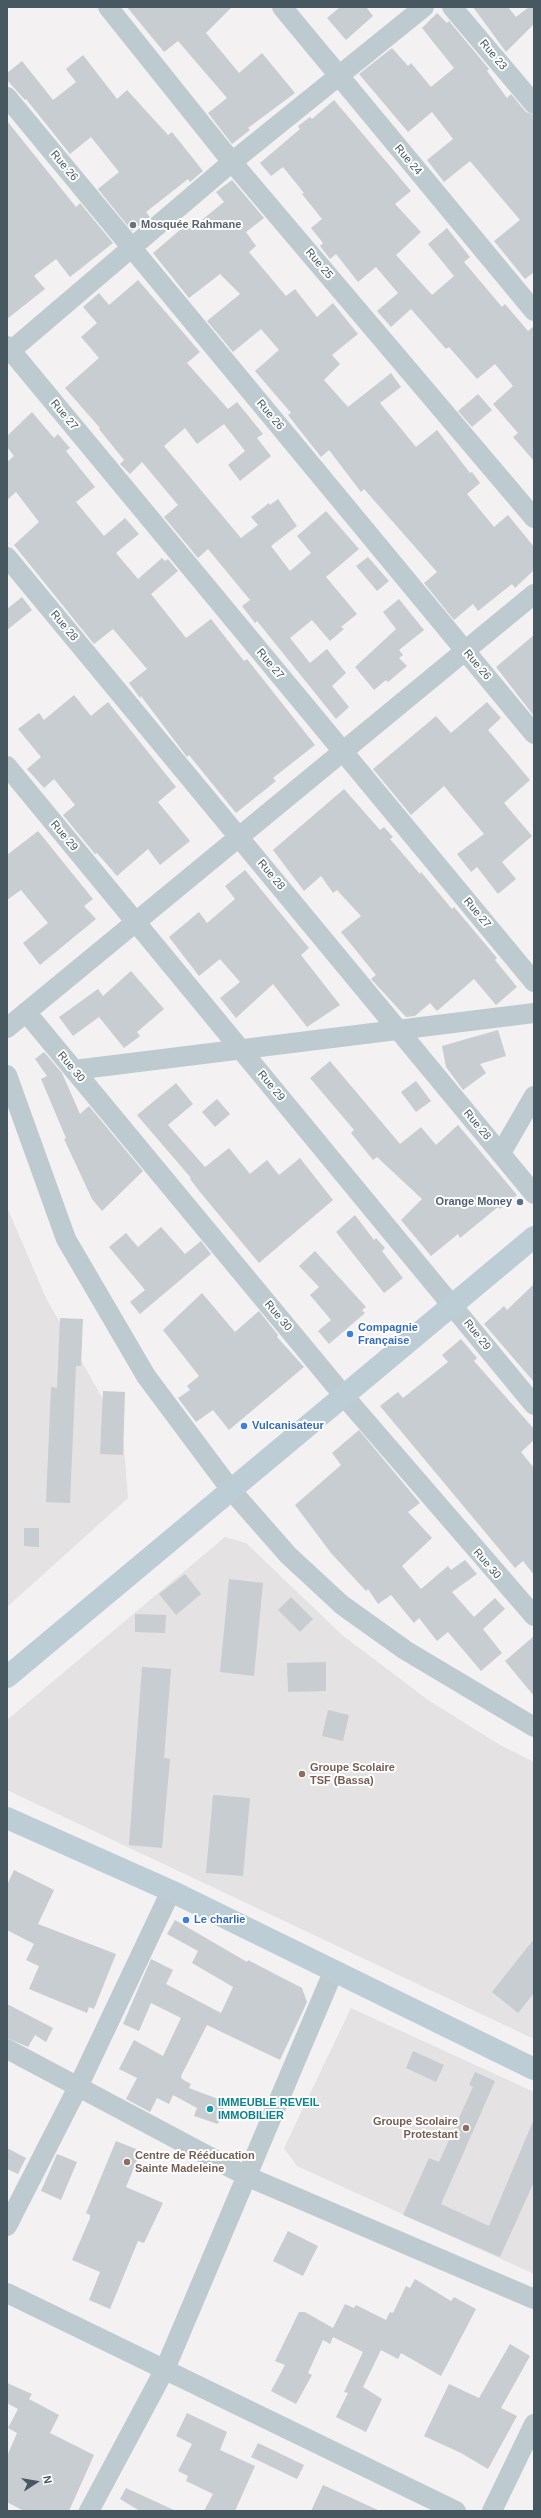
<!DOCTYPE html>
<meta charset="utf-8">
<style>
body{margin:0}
#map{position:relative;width:541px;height:2518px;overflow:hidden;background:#f3f1f1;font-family:Helvetica,sans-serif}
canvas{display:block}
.frame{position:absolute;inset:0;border:8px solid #475860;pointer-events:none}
.north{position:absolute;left:16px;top:2462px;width:40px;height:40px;-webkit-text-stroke:3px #fff;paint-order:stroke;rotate:78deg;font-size:11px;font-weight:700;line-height:16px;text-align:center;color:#475860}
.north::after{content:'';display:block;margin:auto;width:14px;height:18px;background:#475860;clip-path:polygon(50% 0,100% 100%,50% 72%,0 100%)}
</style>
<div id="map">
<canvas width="541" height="2518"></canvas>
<div class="frame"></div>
<div class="north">N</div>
</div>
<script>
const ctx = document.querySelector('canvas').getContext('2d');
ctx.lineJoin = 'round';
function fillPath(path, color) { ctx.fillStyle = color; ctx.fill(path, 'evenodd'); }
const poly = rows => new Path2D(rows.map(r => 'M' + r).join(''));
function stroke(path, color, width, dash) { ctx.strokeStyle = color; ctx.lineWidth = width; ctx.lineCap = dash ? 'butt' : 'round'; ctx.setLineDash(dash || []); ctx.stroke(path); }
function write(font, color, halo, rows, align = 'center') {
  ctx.font = font + ' Helvetica,sans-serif'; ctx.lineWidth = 4; ctx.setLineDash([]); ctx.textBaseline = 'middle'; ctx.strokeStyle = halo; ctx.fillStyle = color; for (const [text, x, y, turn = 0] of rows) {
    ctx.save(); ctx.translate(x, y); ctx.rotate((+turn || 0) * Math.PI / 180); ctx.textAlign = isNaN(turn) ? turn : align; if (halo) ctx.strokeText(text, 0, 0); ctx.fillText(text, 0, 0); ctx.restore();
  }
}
fillPath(poly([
 [7,1207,46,1298,123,1435,128,1498,7,1607],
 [225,1537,246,1543,342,1635,428,1700,500,1745,534,1762,534,2039,7,1790,7,1720],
 [351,2008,534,2092,534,2274,297,2166,284,2148]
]), '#e4e2e3');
fillPath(poly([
 [127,7,232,7,206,33,239,73,262,53,295,93,248,128,250,130,232,144,208,113,227,98,178,41,164,52],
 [340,7,366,7,373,16,346,40,327,18],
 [473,7,508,7,516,17,529,7,534,7,534,24,506,52],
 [437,13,447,23,449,21,489,69,487,71,507,98,511,94,526,112,534,115,534,272,525,279,494,241,520,220,470,161,444,182,427,160,453,139,432,112,408,132,359,74,392,48,408,66,411,63,431,87,454,68,422,28],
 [83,55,117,99,127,90,168,135,172,132,203,171,190,182,188,179,146,212,150,217,132,231,98,189,119,172,91,137,70,154,26,99,25,100,7,80,7,73,22,61,53,100,76,82,66,69],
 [334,100,411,191,395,204,421,232,396,255,432,295,454,276,428,244,447,228,470,257,464,262,502,307,505,304,528,331,534,326,534,461,513,437,518,433,493,404,513,386,495,364,477,379,449,347,446,349,411,309,391,327,377,311,398,293,376,267,358,282,336,254,330,259,320,246,323,243,311,228,322,219,302,194,304,193,283,167,271,176,260,163,300,129,298,126,310,117,312,119],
 [7,121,76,207,80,203,113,243,70,277,56,259,34,276,45,289,7,319],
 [232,180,264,218,246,232,256,246,249,252,286,296,295,289,317,317,333,303,358,334,332,355,340,364,324,380,348,407,391,373,401,387,380,403,416,447,437,430,470,473,472,472,480,483,467,494,494,527,508,515,534,547,534,570,515,588,512,584,478,611,473,604,454,620,424,583,437,572,364,489,361,492,329,450,321,457,288,415,291,413,255,371,279,350,261,329,233,352,207,321,240,294,220,274,189,298,153,253,194,218,198,223,224,202,216,192],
 [138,280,200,352,187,363,228,409,237,402,263,434,257,438,271,456,240,481,228,465,245,451,224,424,197,444,185,428,164,446,241,538,258,525,251,517,269,503,270,505,278,499,297,526,271,546,290,571,311,553,297,536,326,511,359,549,326,577,357,614,341,627,344,629,330,641,312,620,290,638,310,663,327,649,346,673,332,686,349,707,336,719,257,621,255,623,242,606,250,600,208,549,198,558,164,517,178,505,142,462,130,474,120,464,124,460,99,429,100,428,65,388,99,358,81,337,97,323,83,307,99,293,109,305],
 [478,394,492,410,472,427,458,411],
 [32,412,54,438,58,434,70,448,66,451,95,487,76,502,104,536,125,518,139,534,116,553,138,579,162,558,165,561,168,559,178,571,151,594,186,638,211,619,244,661,247,659,315,745,273,778,276,781,236,813,189,755,187,757,141,696,140,698,129,683,147,669,113,629,94,644,14,545,39,522,16,492,7,500,7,462,14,456,7,447,7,436],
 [368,557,389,581,377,591,356,566],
 [22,597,32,610,7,630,7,609],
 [399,599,424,630,399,650,403,655,399,658,407,666,388,682,386,680,374,690,355,667,396,629,383,612],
 [534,635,534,716,496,667],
 [74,695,91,716,108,702,176,787,158,802,190,841,160,865,148,849,117,876,97,853,95,854,63,815,75,805,54,779,44,788,27,769,41,757,18,729,39,713,44,720],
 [487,702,501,718,488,730,530,780,504,803,532,836,502,862,516,879,498,894,477,867,471,872,457,854,484,834,444,786,411,815,373,769,436,716,451,733],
 [344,789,380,830,384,827,393,837,390,839,420,874,421,872,452,909,454,907,497,958,495,960,517,987,496,1005,474,979,437,1011,430,1003,415,1016,406,1017,371,979,376,975,341,932,361,916,337,890,333,893,321,876,304,891,273,850],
 [38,831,93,899,84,906,96,919,40,965,23,943,48,923,21,890,7,900,7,855],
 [245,870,309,948,301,955,340,1005,307,1027,273,984,236,1018,220,998,240,982,220,959,199,976,169,937,199,912,207,923,235,899,225,886],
 [131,971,164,1009,137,1032,140,1036,124,1048,99,1017,73,1036,59,1017,98,989,103,996],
 [498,1030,506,1056,480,1064,486,1073,463,1090,446,1067,442,1046],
 [44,1052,62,1073,80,1114,89,1106,143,1171,102,1211,92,1199,64,1139,66,1138,41,1079,47,1076,35,1059],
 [330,1061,400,1144,421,1127,436,1145,458,1125,517,1195,500,1209,498,1207,460,1238,458,1234,431,1256,401,1220,422,1199,377,1157,373,1160,351,1133,354,1130,310,1078],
 [416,1081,431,1101,416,1112,401,1092],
 [176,1083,193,1104,168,1125,205,1167,229,1148,250,1174,267,1160,279,1175,300,1158,333,1200,259,1263,200,1192,190,1179,191,1178,137,1115],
 [217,1099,230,1114,215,1127,202,1112],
 [355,1215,374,1240,376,1238,385,1248,382,1251,403,1278,384,1293,336,1232],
 [161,1227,185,1254,201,1241,211,1254,140,1314,130,1302,145,1290,109,1247,126,1233,138,1247],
 [315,1251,366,1307,362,1310,365,1313,329,1344,318,1331,331,1320,310,1295,319,1287,299,1266],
 [534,1284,534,1382,484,1324,504,1306,507,1310],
 [202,1293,235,1332,259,1311,278,1335,277,1337,304,1367,229,1430,213,1410,196,1422,178,1398,190,1390,187,1386,199,1376,163,1330],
 [60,1318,83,1319,81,1366,76,1366,70,1503,46,1502,51,1387,57,1388],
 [461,1339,477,1358,474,1361,534,1429,534,1440,521,1452,534,1468,534,1575,523,1561,515,1568,380,1406,398,1392,403,1398,448,1362,442,1355],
 [103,1391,125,1392,123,1455,100,1454],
 [359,1430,420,1503,408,1512,432,1538,402,1566,421,1589,448,1566,451,1570,465,1560,477,1574,452,1592,474,1617,495,1598,505,1609,483,1629,502,1653,481,1671,448,1632,437,1641,419,1618,414,1623,391,1595,378,1604,368,1589,366,1591,331,1553,295,1505,341,1465,332,1453],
 [24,1528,39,1528,39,1547,24,1546],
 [185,1574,201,1594,176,1615,159,1594],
 [229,1579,263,1583,254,1676,220,1672],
 [291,1597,313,1619,300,1632,278,1610],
 [135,1614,166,1615,165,1633,135,1632],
 [534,1636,534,1696,505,1661],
 [326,1662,326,1691,288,1692,287,1663],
 [142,1667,171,1669,164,1758,170,1759,162,1848,129,1845],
 [328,1710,349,1715,343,1741,322,1736],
 [213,1795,250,1798,243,1876,206,1873],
 [14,1870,54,1890,38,1924,116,1954,94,2009,89,2007,87,2013,29,1989,39,1966,26,1960,34,1944,7,1930,7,1885],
 [175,1920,247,1962,248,1960,302,1988,307,2002,280,2060,207,2025,181,2076,182,2079,191,2084,189,2088,226,2102,218,2124,194,2116,197,2108,173,2095,169,2104,157,2098,150,2112,126,2099,137,2078,119,2069,134,2040,163,2056,181,2018,151,2003,139,2031,123,2024,151,1959,173,1970,166,1984,221,2013,233,1987,192,1963,198,1951,167,1934],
 [534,1939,534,1993,518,2013,492,1992],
 [7,2004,53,2028,46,2042,35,2035,28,2047,7,2038],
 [413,2051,444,2065,436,2082,406,2068],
 [475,2072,495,2081,441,2204,489,2226,534,2119,534,2182,500,2257,403,2215,429,2158,439,2162,473,2087,469,2085],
 [116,2141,141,2151,126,2187,163,2203,144,2243,138,2241,110,2309,89,2300,100,2272,72,2260,90,2218,90,2215,86,2213],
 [7,2148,26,2158,18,2174,7,2169],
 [57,2154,77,2162,61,2200,41,2191],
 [288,2231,318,2246,303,2276,273,2261],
 [415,2279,451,2301,454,2297,476,2309,441,2376,401,2353,398,2359,381,2350,363,2387,382,2399,366,2432,336,2417,348,2393,344,2392,363,2352,333,2337,330,2344,323,2340,308,2373,312,2375,296,2404,271,2391,285,2365,275,2361,299,2312,305,2312,333,2328,345,2304,354,2308,356,2305,386,2320,390,2312,393,2313,406,2286,410,2288],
 [510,2344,530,2356,501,2408,517,2416,488,2469,461,2453,424,2436,449,2384,479,2398],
 [7,2383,32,2394,29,2399,59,2415,50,2433,94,2455,69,2511,24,2511,7,2502,7,2456,17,2433,8,2428,18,2409,7,2403],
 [187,2413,227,2432,220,2450,255,2466,235,2511,204,2511,213,2494,186,2481,188,2476,178,2471,192,2444,176,2436],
 [258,2443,304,2465,297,2479,251,2457],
 [323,2485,380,2511,311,2511],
 [126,2488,176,2511,140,2511,120,2499]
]), '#c7cdd0');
stroke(poly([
 [108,7,232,162,534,518],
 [282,7,534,311],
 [452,7,534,104],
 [7,97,534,734],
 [7,346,534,982],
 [7,354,232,162,424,7],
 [7,557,534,1194],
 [7,766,534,1405],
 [26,1012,344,1396,534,1616],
 [7,1028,534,594],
 [74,1070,534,1013],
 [7,1075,66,1239,146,1376,231,1490,288,1555,342,1605,405,1650,534,1727],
 [501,1153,534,1096],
 [7,2049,246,2176,534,2299],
 [7,2226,78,2087,171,1891],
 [7,2293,456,2511],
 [89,2511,165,2369,334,1970],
 [492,2511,534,2424]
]), '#bdcbd1', 20);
stroke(poly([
 [7,1677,534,1237],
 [7,1818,171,1891,534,2069]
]), '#bdcdd6', 22);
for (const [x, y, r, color] of [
 [133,225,4,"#6b7280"],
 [520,1202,4,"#5c6f8a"],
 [350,1334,4,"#3f7fe0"],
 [244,1426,4,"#3f7fe0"],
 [302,1774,4,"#8d6e63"],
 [186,1920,4,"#3f7fe0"],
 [210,2109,4,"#0f9aa8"],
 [466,2128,4,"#8d6e63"],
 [127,2162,4,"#8d6e63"]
]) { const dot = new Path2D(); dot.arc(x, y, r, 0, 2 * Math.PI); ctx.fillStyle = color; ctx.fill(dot); stroke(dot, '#fff', 1.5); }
write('11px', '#475860', '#fff', [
 ["Rue 23",493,55,50],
 ["Rue 24",408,160,50],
 ["Rue 26",64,166,50],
 ["Rue 25",319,264,50],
 ["Rue 27",64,415,50],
 ["Rue 26",270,415,50],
 ["Rue 28",64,626,50],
 ["Rue 27",270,664,50],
 ["Rue 26",477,665,50],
 ["Rue 29",64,836,50],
 ["Rue 28",271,875,50],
 ["Rue 27",477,913,50],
 ["Rue 30",71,1067,50],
 ["Rue 29",271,1086,50],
 ["Rue 28",477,1125,50],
 ["Rue 30",278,1316,50],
 ["Rue 29",477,1335,51],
 ["Rue 30",487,1564,49]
]);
write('bold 11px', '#5b616d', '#fff', [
 ["Mosquée Rahmane",141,225]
], 'left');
write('bold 11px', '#4e5e75', '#fff', [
 ["Orange Money",512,1202]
], 'right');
write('bold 11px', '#366cbe', '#fff', [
 ["Compagnie",358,1328],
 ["Française",358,1341],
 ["Vulcanisateur",252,1426],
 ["Le charlie",194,1920]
], 'left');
write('bold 11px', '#785e54', '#fff', [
 ["Groupe Scolaire",310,1768],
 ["TSF (Bassa)",310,1781],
 ["Groupe Scolaire",458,2122,"right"],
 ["Protestant",458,2135,"right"],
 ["Centre de Rééducation",135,2156],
 ["Sainte Madeleine",135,2169]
], 'left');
write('bold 11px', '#0d838f', '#fff', [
 ["IMMEUBLE REVEIL",218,2103],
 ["IMMOBILIER",218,2116]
], 'left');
</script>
